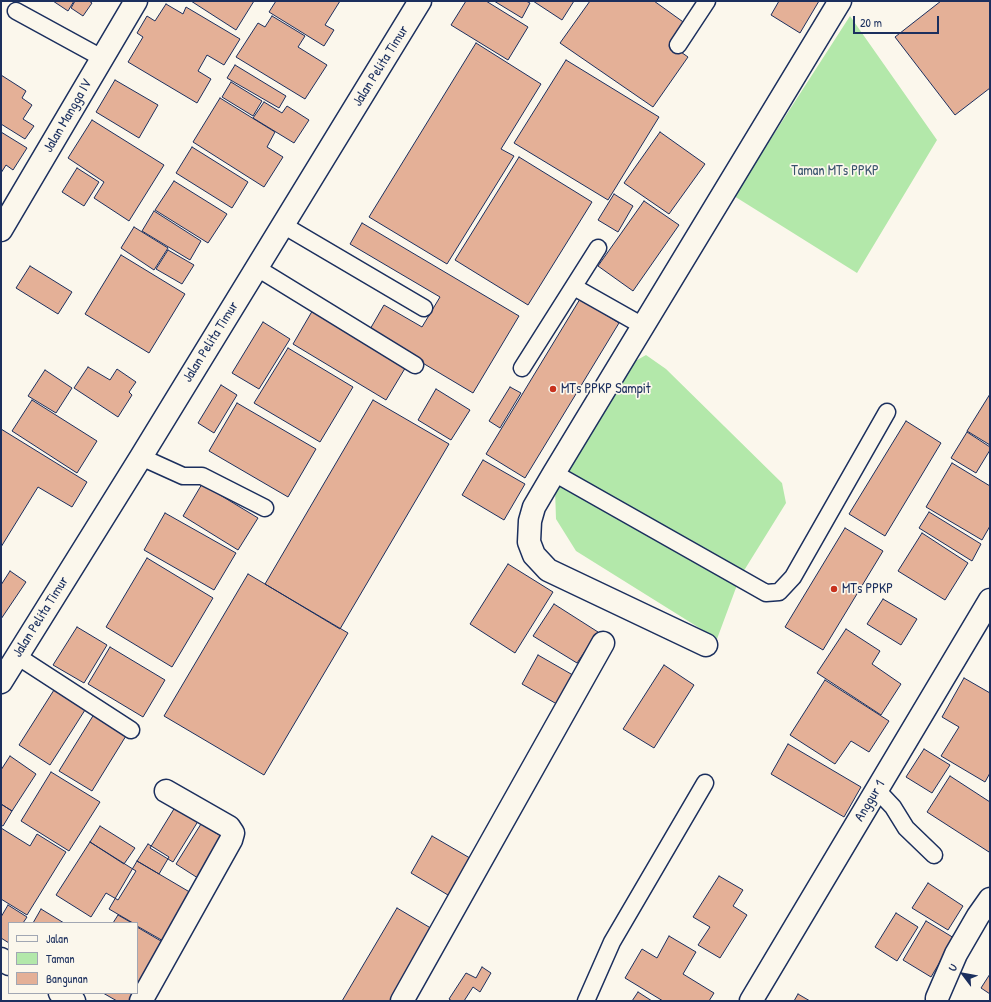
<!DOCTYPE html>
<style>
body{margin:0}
#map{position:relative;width:991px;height:1002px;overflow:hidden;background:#fbf7ec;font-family:"Patrick Hand",sans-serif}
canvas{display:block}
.frame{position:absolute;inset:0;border:2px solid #1b2f5e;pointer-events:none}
.legend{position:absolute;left:8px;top:922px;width:130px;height:72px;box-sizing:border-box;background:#fbf7ec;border:1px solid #a1a7b3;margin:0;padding:5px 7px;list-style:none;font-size:12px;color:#1b2f5e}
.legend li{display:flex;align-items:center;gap:8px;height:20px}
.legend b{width:20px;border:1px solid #a1a7b3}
.north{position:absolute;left:943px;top:954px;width:40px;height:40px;-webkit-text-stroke:3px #fbf7ec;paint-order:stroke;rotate:302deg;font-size:11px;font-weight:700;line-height:16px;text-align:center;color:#1b2f5e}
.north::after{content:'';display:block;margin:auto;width:14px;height:18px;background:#1b2f5e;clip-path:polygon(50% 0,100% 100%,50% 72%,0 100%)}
.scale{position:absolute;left:853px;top:16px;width:86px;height:18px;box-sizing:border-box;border:2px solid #1b2f5e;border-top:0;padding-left:5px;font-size:12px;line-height:14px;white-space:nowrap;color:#1b2f5e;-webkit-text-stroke:3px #fbf7ec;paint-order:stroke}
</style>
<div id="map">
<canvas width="991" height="1002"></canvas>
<div class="frame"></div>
<ul class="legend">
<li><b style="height:5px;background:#fbf7ec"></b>Jalan</li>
<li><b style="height:11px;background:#b3e8aa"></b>Taman</li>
<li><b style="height:11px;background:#e4b097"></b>Bangunan</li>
</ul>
<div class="north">U</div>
<div class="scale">20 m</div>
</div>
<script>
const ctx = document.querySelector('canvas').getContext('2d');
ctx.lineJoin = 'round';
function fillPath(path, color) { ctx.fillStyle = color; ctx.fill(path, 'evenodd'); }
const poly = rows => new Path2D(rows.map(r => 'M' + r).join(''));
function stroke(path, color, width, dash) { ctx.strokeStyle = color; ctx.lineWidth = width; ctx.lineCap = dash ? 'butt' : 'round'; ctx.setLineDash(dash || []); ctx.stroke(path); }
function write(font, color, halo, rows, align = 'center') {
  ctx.font = font + ' "Patrick Hand",sans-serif'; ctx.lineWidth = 3.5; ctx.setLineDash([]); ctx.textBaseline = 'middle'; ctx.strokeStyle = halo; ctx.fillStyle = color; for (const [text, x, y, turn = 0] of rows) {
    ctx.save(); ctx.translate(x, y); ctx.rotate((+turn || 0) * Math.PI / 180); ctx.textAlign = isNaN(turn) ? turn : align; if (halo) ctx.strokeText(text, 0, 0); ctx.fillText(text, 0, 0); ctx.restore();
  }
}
fillPath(poly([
 [850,16,937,140,857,273,734,196],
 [646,355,666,369,782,483,786,503,740,577,717,639,576,551,556,519,555,489,623,368]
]), '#b3e8aa');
const building = poly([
 [53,1,74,1,68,11,53,1],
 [75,1,89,1,92,3,83,16,71,8,75,1],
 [191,1,254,1,236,30,191,1],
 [276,1,340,1,325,25,334,30,324,46,269,12,276,1],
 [466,1,486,1,528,27,508,60,451,25,466,1],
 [494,1,526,1,530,3,522,18,494,1],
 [533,1,574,1,562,20,533,1],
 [590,1,654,1,686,24,671,45,688,57,653,107,560,43,590,1],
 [779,1,819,1,800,33,771,15,779,1],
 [941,1,989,1,990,2,990,88,955,115,895,37,941,1],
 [166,4,183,14,186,7,240,39,224,65,207,55,198,71,211,79,197,103,128,62,143,37,137,33,147,16,155,21,166,4],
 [272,16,305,36,298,47,327,65,305,99,236,57,258,23,265,27,272,16],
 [476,43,541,84,501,149,514,156,447,264,369,217,476,43],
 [566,60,659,117,608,200,514,143,566,60],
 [235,65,286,96,279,108,227,78,235,65],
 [1,75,26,91,22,98,32,105,23,119,34,126,25,139,1,124,1,75],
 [115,80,158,105,139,138,96,112,115,80],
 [231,82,262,101,253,116,222,97,231,82],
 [220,98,275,132,267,147,283,157,264,187,193,142,220,98],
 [264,102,282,113,287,106,309,120,294,143,253,118,264,102],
 [92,120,164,165,129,221,94,198,104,182,68,158,92,120],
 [1,132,27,148,13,170,6,165,1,173,1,132],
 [660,132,705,164,669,214,624,183,660,132],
 [192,147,248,182,232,208,176,173,192,147],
 [519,157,592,202,528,305,455,260,519,157],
 [77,168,99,182,84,206,62,192,77,168],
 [174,181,227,214,208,243,155,210,174,181],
 [614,194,633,206,618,232,598,220,614,194],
 [644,201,679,225,633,291,598,266,644,201],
 [154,211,201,241,190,260,142,231,154,211],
 [362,223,519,316,473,393,369,331,384,305,422,327,440,297,350,244,362,223],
 [134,227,168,248,154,270,121,248,134,227],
 [168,250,194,265,182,284,156,269,168,250],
 [121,255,185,294,149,353,85,314,121,255],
 [30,266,72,292,58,314,16,288,30,266],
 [580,299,619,323,525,478,486,454,580,299],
 [314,308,407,365,386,400,293,344,314,308],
 [263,322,290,339,259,389,232,373,263,322],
 [288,348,353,387,320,442,254,403,288,348],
 [88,367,110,380,117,369,136,382,129,392,132,395,118,417,74,388,88,367],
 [45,370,72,388,56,413,28,396,45,370],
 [221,385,237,395,214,433,198,423,221,385],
 [510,387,521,393,500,428,489,421,510,387],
 [436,389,470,410,451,440,418,420,436,389],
 [990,394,990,445,967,431,990,394],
 [32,400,97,441,77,473,12,431,32,400],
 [373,400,449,444,340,629,265,584,373,400],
 [237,403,316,449,288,497,209,451,237,403],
 [906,421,941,443,885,536,849,514,906,421],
 [1,429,87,482,72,507,38,487,1,547,1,429],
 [967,432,990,447,990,450,976,473,951,458,967,432],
 [483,460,525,484,504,520,462,495,483,460],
 [952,463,990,486,990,526,982,540,926,507,952,463],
 [202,484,258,518,238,550,183,516,202,484],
 [929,512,981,544,972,561,919,528,929,512],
 [165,513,236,553,214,590,144,550,165,513],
 [845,528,883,551,823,650,785,627,845,528],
 [922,533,968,563,945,600,898,571,922,533],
 [147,558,213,598,172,667,106,627,147,558],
 [508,564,553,592,515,653,470,624,508,564],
 [10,571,26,582,1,619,1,585,10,571],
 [248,574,348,633,264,775,164,716,248,574],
 [883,599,917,619,901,645,867,624,883,599],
 [554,604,598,632,577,663,533,636,554,604],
 [77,627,107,645,84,683,53,665,77,627],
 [846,629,880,651,872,664,901,684,881,715,817,673,846,629],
 [110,647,165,680,143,717,88,684,110,647],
 [538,655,578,678,562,707,522,684,538,655],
 [664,665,694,685,654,748,623,729,664,665],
 [964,678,990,693,990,773,985,782,941,756,959,727,942,717,964,678],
 [825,680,889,721,869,752,851,741,835,764,790,735,825,680],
 [54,690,85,710,50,765,19,745,54,690],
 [96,711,129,731,92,791,59,771,96,711],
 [788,744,861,787,844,817,771,774,788,744],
 [924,749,950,765,932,793,906,777,924,749],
 [10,756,36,774,12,811,1,804,1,770,10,756],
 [51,772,100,802,69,851,21,821,51,772],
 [950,776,990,802,990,850,989,852,927,812,950,776],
 [1,804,12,811,3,826,1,825,1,804],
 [177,804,200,818,173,862,150,848,177,804],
 [201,824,226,839,201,880,176,864,201,824],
 [100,826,135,848,124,864,90,842,100,826],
 [1,828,30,846,37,834,66,852,27,915,1,899,1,828],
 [432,836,475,861,453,898,411,873,432,836],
 [90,842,136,871,118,900,106,893,91,917,56,895,90,842],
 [148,844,169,857,159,874,137,861,148,844],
 [137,861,193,894,165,942,137,926,137,923,133,923,109,909,137,861],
 [719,876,743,890,733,906,747,915,720,958,698,945,710,927,693,917,719,876],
 [928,883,963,906,948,930,912,908,928,883],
 [8,905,27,917,23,923,9,923,9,943,1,938,1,917,8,905],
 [397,908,434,930,392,1001,342,1001,397,908],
 [41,909,64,923,33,923,41,909],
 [896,913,918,927,897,961,875,947,896,913],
 [118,915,132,923,113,923,118,915],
 [926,921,954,938,931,977,903,960,926,921],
 [137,927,166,944,141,986,137,984,137,927],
 [669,936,696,952,683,974,714,993,709,1001,663,1001,625,978,642,949,657,958,669,936],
 [482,967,491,973,480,992,473,987,464,1001,452,1001,449,999,466,973,476,978,482,967],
 [990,974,990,994,981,988,990,974],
 [638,992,652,1001,632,1001,638,992],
 [103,993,137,993,133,1001,117,1001,103,993],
 [798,994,810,1001,794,1001,798,994]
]);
fillPath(building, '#e4b097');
stroke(building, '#1b2f5e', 1);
const service = poly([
 [16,11,102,58],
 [678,45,707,1],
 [283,225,424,308],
 [257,268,415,365],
 [574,287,643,326],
 [522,368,598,248],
 [141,457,183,476,202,476,265,508],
 [554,473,766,593,779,592,793,577,887,412],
 [17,656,131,730],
 [877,790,893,807,906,828,934,855],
 [586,1001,612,942,705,783]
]);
const minor = poly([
 [1,230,136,1],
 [706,645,548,570,534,555,529,542,530,521,534,507,554,473,840,1],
 [141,1001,231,840,233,833,229,827,166,791],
 [402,1001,603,643],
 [751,1001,990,600],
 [937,1001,937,998,956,954,978,916,990,899]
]);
const tertiary = poly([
 [1,682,141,457,420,1],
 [1,959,9,964],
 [60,993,74,1001]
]);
stroke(service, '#1b2f5e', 19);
stroke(minor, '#1b2f5e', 25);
stroke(tertiary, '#1b2f5e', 25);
stroke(service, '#fbf7ec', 16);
stroke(minor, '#fbf7ec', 22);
stroke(tertiary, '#fbf7ec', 22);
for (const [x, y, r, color] of [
 [553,389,4,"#c8321e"],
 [834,589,4,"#c8321e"]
]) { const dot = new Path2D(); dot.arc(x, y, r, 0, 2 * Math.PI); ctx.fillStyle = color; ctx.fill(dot); stroke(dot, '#fbf7ec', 1.5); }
write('14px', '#1b2f5e', '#fbf7ec', [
 ["Jalan Pelita Timur",381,66,-58],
 ["Jalan Mangga IV",68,116,-60],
 ["Jalan Pelita Timur",211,342,-58],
 ["Jalan Pelita Timur",41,617,-58],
 ["Anggur 1",870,801,-59]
]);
write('14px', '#39546d', '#fbf7ec', [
 ["Taman MTs PPKP",835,171]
]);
write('14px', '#1b2f5e', '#fbf7ec', [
 ["MTs PPKP Sampit",561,389],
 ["MTs PPKP",842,589]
], 'left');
</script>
